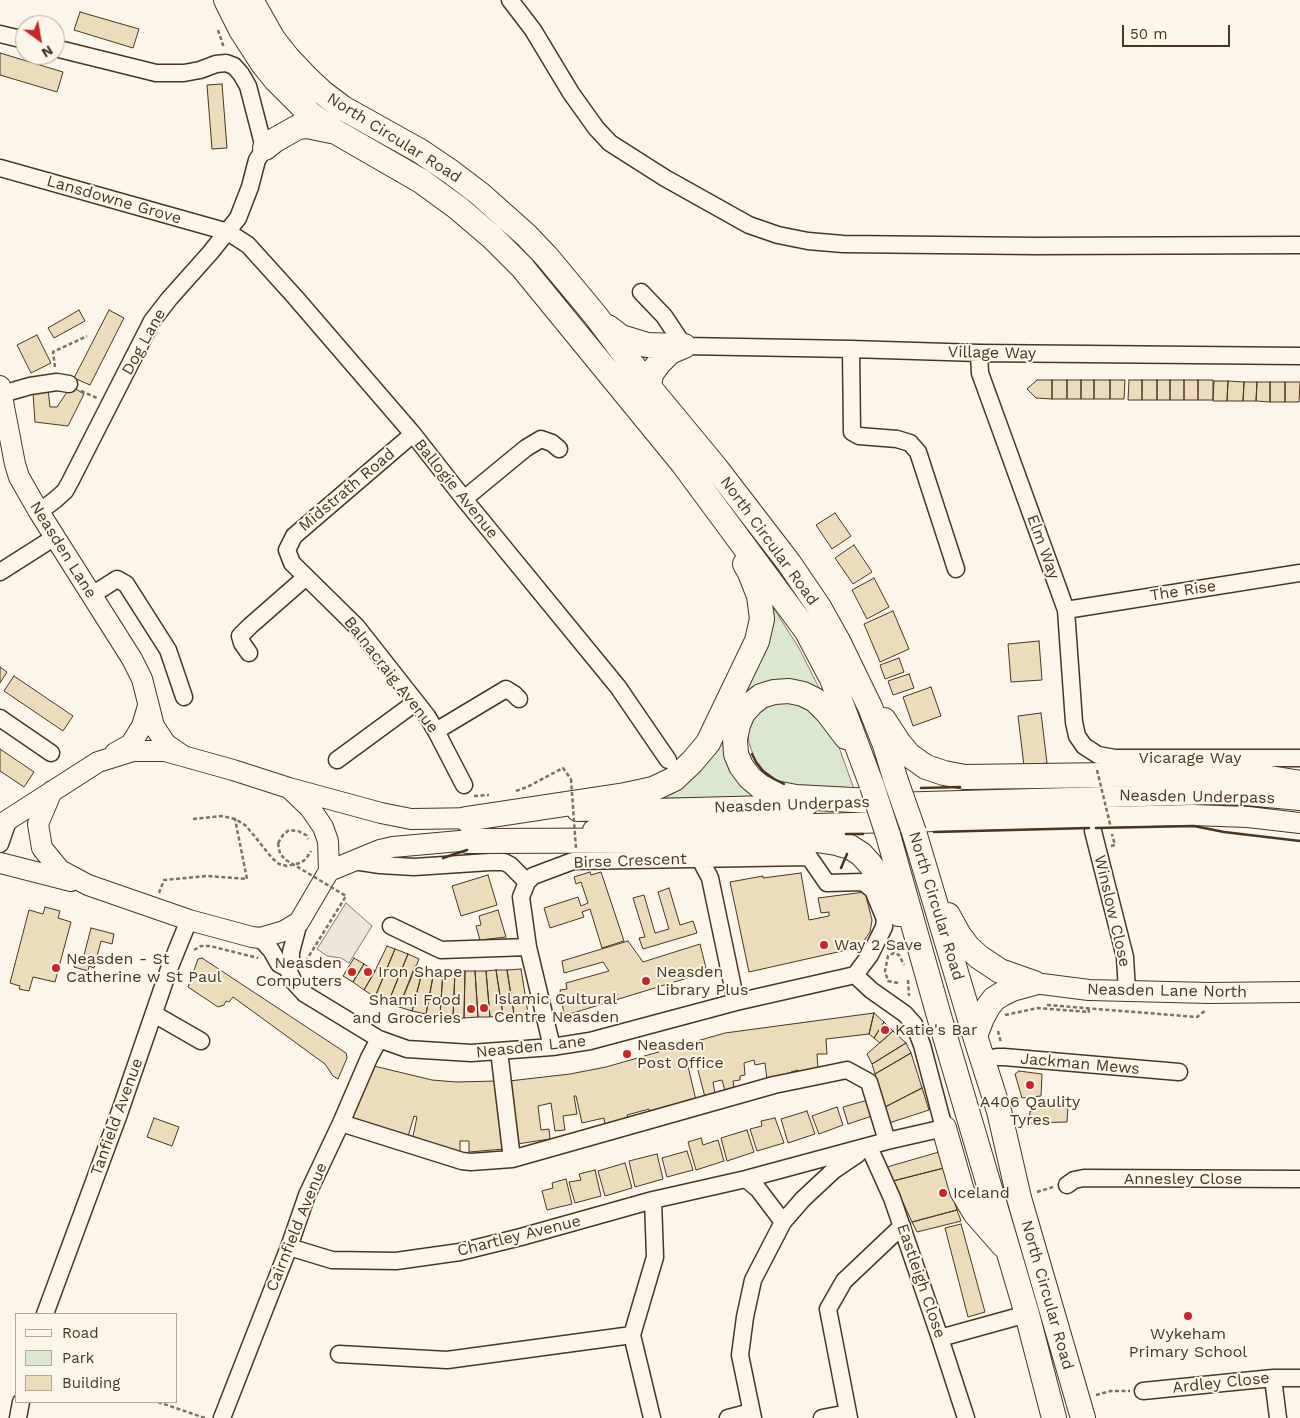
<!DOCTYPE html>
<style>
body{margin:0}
#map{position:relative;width:1300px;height:1418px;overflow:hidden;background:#fbf6e9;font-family:"Work Sans",sans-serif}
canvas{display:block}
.legend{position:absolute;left:15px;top:1313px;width:162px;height:90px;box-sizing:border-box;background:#fbf6e9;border:1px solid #b4a999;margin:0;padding:6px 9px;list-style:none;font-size:15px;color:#4a3520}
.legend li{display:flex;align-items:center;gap:10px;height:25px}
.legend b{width:25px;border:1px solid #b4a999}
.north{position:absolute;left:15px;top:15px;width:50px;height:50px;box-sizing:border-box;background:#fbf6e9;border:1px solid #b4a999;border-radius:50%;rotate:148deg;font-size:14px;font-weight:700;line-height:20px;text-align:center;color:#4a3520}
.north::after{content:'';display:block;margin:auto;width:18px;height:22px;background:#c62828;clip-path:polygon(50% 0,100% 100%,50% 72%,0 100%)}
.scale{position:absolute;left:1122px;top:25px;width:108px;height:22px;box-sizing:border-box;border:2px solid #4a3520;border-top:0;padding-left:6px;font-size:15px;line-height:18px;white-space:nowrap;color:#4a3520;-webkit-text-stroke:4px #fbf6e9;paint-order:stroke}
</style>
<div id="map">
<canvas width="1300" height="1418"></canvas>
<ul class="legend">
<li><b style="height:6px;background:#fbf6e9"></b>Road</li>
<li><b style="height:14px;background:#dce7d0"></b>Park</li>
<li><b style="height:14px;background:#ecdcbc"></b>Building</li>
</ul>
<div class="north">N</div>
<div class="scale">50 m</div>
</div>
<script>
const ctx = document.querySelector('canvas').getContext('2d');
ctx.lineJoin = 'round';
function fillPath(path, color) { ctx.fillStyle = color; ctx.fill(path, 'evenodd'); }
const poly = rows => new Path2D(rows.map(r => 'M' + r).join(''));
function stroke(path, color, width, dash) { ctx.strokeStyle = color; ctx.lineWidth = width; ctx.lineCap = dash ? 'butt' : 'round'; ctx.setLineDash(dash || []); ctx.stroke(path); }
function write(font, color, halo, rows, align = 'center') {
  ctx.font = font + ' "Work Sans",sans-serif'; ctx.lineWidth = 4; ctx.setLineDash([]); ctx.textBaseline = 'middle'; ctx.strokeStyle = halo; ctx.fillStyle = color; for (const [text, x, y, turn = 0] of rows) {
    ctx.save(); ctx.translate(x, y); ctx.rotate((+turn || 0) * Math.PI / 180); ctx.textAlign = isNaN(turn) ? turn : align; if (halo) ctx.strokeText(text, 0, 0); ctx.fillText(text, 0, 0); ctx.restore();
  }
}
const green = poly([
 [769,601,799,648,820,690,734,713,762,799,662,798,663,795,672,791,769,601],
 [805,702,836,739,854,789,789,786,774,779,763,771,756,762,749,743,748,734,748,726,765,704,805,702]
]);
fillPath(green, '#dce7d0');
stroke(green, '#887966', 1);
const parking = poly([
 [346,903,372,926,349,963,341,958,327,956,317,949,346,903]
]);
fillPath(parking, '#ede7d9');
stroke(parking, '#887966', 1);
const building = poly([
 [80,12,139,29,133,48,74,30,80,12],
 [0,53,63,72,57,92,0,75,0,53],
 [222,84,227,148,212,149,207,85,222,84],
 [79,310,85,321,54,338,48,328,79,310],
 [109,310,124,318,90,385,74,378,109,310],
 [37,335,51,363,31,373,17,345,37,335],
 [1037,380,1052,380,1052,399,1036,398,1027,389,1037,380],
 [1052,380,1067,380,1067,399,1052,399,1052,380],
 [1067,380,1081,380,1081,399,1067,399,1067,380],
 [1081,380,1094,380,1094,399,1081,399,1081,380],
 [1094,380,1110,380,1110,399,1094,399,1094,380],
 [1110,380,1125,380,1124,399,1110,399,1110,380],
 [1129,380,1142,380,1142,400,1128,400,1129,380],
 [1142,380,1157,380,1157,400,1142,400,1142,380],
 [1157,380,1170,380,1170,400,1157,400,1157,380],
 [1170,380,1184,380,1184,400,1170,400,1170,380],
 [1184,380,1198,380,1198,400,1184,400,1184,380],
 [1198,380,1213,380,1213,400,1198,400,1198,380],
 [1214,381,1228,381,1227,401,1213,401,1214,381],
 [1228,381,1244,382,1243,401,1227,401,1228,381],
 [1244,382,1257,382,1256,401,1243,401,1244,382],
 [1257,382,1270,382,1270,402,1256,401,1257,382],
 [1270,382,1285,382,1285,402,1270,402,1270,382],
 [1285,382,1300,382,1299,402,1285,402,1285,382],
 [71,386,84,394,68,426,35,422,33,393,48,388,50,407,57,407,71,386],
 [835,513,851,536,832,549,816,525,835,513],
 [854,545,872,572,853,584,835,558,854,545],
 [874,578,889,607,867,619,852,590,874,578],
 [893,611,909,649,880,662,864,624,893,611],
 [1039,641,1042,680,1011,682,1008,644,1039,641],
 [899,658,904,672,885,679,880,665,899,658],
 [0,667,7,672,0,683,0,667],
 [909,674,914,688,893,695,888,681,909,674],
 [14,676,73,716,63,731,4,691,14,676],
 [931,687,941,716,913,726,903,697,931,687],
 [1041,713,1047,763,1024,766,1018,716,1041,713],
 [0,749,34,772,24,787,0,771,0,749],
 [590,872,591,875,601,872,624,941,602,948,590,909,582,912,584,917,550,928,544,908,578,897,581,906,588,903,581,882,576,884,574,877,590,872],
 [801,873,809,920,829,916,829,912,821,913,818,898,865,892,872,920,870,932,862,944,851,949,749,972,730,882,763,876,763,878,801,873],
 [488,875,497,905,461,916,452,886,488,875],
 [669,888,680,925,693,921,697,933,643,949,639,938,645,937,633,898,644,895,655,933,669,929,658,892,669,888],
 [45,907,60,911,58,918,71,922,55,982,33,977,29,991,19,989,20,986,10,983,29,910,43,914,45,907],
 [498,910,506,937,480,940,476,926,481,925,479,916,498,910],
 [91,928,114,934,112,944,101,941,94,968,89,966,88,971,74,967,76,957,83,959,91,928],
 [628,941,643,962,700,944,707,972,573,1013,564,1014,560,990,567,989,566,983,609,971,603,962,564,973,562,961,628,941],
 [387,946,395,949,375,997,364,990,375,971,387,946],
 [395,949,408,954,388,1003,375,997,395,949],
 [408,954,419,959,399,1007,388,1003,408,954],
 [202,958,346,1053,347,1058,338,1079,333,1076,325,1064,233,997,229,1002,226,1001,224,1005,218,1007,188,987,198,959,202,958],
 [354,958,364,964,353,982,343,976,354,958],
 [364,964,375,971,364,990,353,982,364,964],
 [415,966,423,969,412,1011,399,1007,415,966],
 [423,969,434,971,426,1014,412,1011,423,969],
 [521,969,528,1013,514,1014,507,970,521,969],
 [496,970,503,1015,490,1017,486,971,496,970],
 [496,970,507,970,514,1014,503,1015,496,970],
 [434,971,443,971,440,1016,426,1014,434,971],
 [443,971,455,971,453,1018,440,1016,443,971],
 [455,971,465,971,464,1018,453,1018,455,971],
 [465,971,475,971,478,1017,464,1018,465,971],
 [475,971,486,971,490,1017,478,1017,475,971],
 [874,1013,869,1034,826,1039,827,1054,817,1054,818,1068,798,1072,798,1070,791,1072,791,1074,767,1080,765,1063,755,1065,754,1060,744,1063,745,1075,740,1076,740,1080,733,1081,734,1088,725,1091,722,1080,713,1082,715,1094,705,1097,695,1059,687,1062,696,1100,649,1112,649,1109,627,1115,628,1118,605,1125,604,1118,582,1123,576,1096,574,1096,577,1114,563,1116,565,1130,555,1131,551,1103,538,1106,541,1130,549,1129,550,1139,517,1144,509,1081,570,1074,606,1067,725,1033,874,1013],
 [874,1013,884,1022,874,1038,869,1034,874,1013],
 [884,1022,893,1031,880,1043,874,1038,884,1022],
 [893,1031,906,1043,872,1064,867,1054,893,1031],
 [906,1043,911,1053,875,1074,872,1064,906,1043],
 [911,1053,922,1088,885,1107,875,1074,911,1053],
 [374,1066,432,1080,456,1082,497,1081,504,1149,469,1152,469,1141,460,1141,460,1155,412,1141,417,1117,414,1116,407,1140,352,1118,374,1066],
 [1019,1071,1042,1074,1041,1096,1022,1098,1015,1074,1019,1071],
 [922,1088,929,1110,889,1123,885,1107,922,1088],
 [868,1100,872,1116,848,1124,843,1107,868,1100],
 [1068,1104,1067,1122,1029,1123,1030,1111,1035,1111,1035,1105,1068,1104],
 [837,1107,843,1125,819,1134,812,1116,837,1107],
 [807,1111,815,1134,788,1143,781,1119,807,1111],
 [154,1118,179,1127,172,1146,147,1137,154,1118],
 [775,1118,784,1143,757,1151,750,1129,762,1126,761,1121,775,1118],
 [747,1130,754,1152,727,1161,721,1138,747,1130],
 [701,1138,703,1145,718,1140,724,1161,696,1170,688,1142,701,1138],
 [687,1151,693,1170,667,1177,662,1158,687,1151],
 [939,1152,944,1168,893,1181,887,1167,939,1152],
 [657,1154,663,1179,635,1187,629,1161,657,1154],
 [625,1163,632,1188,605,1196,598,1171,625,1163],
 [944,1168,957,1210,912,1222,893,1181,944,1168],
 [595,1170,601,1196,575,1203,569,1182,581,1180,579,1174,595,1170],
 [566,1179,572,1204,547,1210,542,1191,553,1188,552,1183,566,1179],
 [957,1210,961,1221,917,1232,912,1222,957,1210],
 [961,1224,985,1312,968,1317,945,1228,961,1224]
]);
fillPath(building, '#ecdcbc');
stroke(building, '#4a3520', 1);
const minor = poly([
 [510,0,533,30,571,93,596,128,610,143,665,178,749,225,778,235,808,241,843,244,1036,246,1300,245],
 [0,34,25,40],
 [0,168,228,232,248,245,295,297,413,434,464,499,618,687,668,760],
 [641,292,664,316,684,346,851,349,979,353,1300,356],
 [851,349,852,432,859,436,897,439,910,443,918,452,956,569],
 [979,353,980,373,1066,610,1074,722,1077,736,1084,746,1098,755,1115,758,1300,758],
 [2,394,30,386,57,382,69,384],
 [413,434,294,536,287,550,292,563,357,627,427,716,436,731,464,785],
 [464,499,526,448,541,439,552,443,559,449],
 [39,512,55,500,65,491,70,482,152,321,169,299,210,253,238,218,250,187,257,160,265,148,262,140,248,86,241,74,234,66,226,63,216,64,200,70,184,73,156,73,55,48],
 [0,572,55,537],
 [92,595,117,579,126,584,168,650,184,697],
 [1066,610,1300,573],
 [249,653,242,643,240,636,250,626,306,577],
 [0,718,51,753],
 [436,731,506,689,514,694,519,699],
 [337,760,416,702],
 [1093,831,1125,957,1127,991],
 [0,844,8,821],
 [700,859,710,878,736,1002],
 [354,861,380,865,414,867,490,862,504,862,510,865,527,882],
 [391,926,441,950,528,947],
 [260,938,271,950,279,964,287,968,294,982,305,994,379,1039,407,1049,471,1053,552,1047,590,1041,736,1002,855,975],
 [287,968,291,960,291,952,299,922],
 [154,1014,201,1041],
 [552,1047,528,947,521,897,527,882,533,876,573,861,809,857,827,883,863,882,873,890,885,919,884,927,870,955,855,975],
 [499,1051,512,1159,774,1085,847,1070,869,1082,887,1141],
 [982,1060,997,1057,1004,1057,1179,1072],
 [341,1123,462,1161,471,1162,512,1159],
 [869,1147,892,1198,940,1338,966,1418],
 [746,1179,758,1189,783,1222],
 [1067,1185,1074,1180,1084,1178,1300,1179],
 [289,1247,332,1260,396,1261,460,1252,521,1237,653,1200,746,1179,887,1141,944,1128,922,1045,914,1024,905,1014,871,990,855,975],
 [45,1314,119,1114,169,969,189,920],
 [940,1338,1027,1314],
 [339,1354,447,1360,632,1335],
 [1273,1378,1278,1418],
 [1143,1391,1273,1378,1300,1378],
 [18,1418,21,1402],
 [222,1418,289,1247,307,1195,341,1123,369,1058,379,1039],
 [652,1418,632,1335,655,1257,653,1200],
 [728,1418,751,1412],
 [753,1418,740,1355,745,1317,753,1280,783,1222,803,1199,833,1171,858,1154],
 [822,1418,848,1413],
 [849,1418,828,1309,844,1281,902,1226]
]);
const major = poly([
 [0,386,15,464,19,477,39,512,132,659,142,679,154,726,166,744,182,755],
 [115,753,131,744,142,726,148,706],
 [52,791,38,824,42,848,60,870,88,885,189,920,252,937,260,938,284,931,299,922,329,871,328,841,323,827,310,808,290,789],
 [889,803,1214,794,1246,795,1300,800],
 [577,811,808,805],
 [0,825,98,762,133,751,165,751,233,770,289,788,381,813,411,819,481,818],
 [593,830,644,828,1192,815,1248,817,1300,823],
 [0,863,71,881],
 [329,871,380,850,393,847,482,839],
 [1034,983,1089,990,1209,993,1300,992]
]);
const highway = poly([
 [226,0,241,30,263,64,275,79,309,113,336,132,421,181,458,208,492,237,522,267,684,465,806,630,832,679,872,786],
 [251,0,273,39,288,58,307,78,323,93,343,108,420,151,451,172,480,194,526,235,547,257,596,316,649,387,716,468,789,563,819,607,838,641,870,707,885,745,896,781],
 [265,148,275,140,298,127,307,126,331,131],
 [608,327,621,337,647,345,684,346],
 [649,387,651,374,659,363,670,352,684,346],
 [884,720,899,743,909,755,926,767,944,773,965,777,1180,774,1227,775,1270,778,1300,783],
 [846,737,827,712,815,700,803,694,789,691,774,692,761,696,751,704,743,713,738,725,735,739,736,754,741,766,750,778,761,787,775,793,796,797,891,802],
 [466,819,625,795,653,789,674,779,692,762,708,743,757,641,762,619,759,596,750,573,745,564],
 [914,832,975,1036,999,1111,1019,1198,1083,1418],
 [888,835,939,1016,1027,1314,1054,1418],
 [467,841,817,840,836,843,850,847,861,854,870,864,881,879,899,914],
 [948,915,959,935,968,947,979,957,1000,971,1034,983],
 [975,1036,982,1018,988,1007,994,999,1002,994,1012,989,1034,983],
 [944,1128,962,1191,975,1213,1003,1245]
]);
stroke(minor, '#4a3520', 19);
stroke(major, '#4a3520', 22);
stroke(highway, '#4a3520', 26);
stroke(poly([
 [218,30,224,48],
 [55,367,53,352,87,336],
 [81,391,97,398],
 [516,791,527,787,563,768,571,779],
 [474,796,489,795],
 [193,819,222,816,235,819,245,825,252,833,272,858,279,864,287,866,300,863,306,859,311,851],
 [278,843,283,835,289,830,298,831,306,835,308,839],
 [1111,846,1115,845,1112,834],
 [159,893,164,880,207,876,247,879,235,819],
 [194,950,201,946,210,946,258,958],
 [908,980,909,996],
 [898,983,888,981,885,971,888,956,894,953,899,955,904,965],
 [1047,1005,1197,1017,1206,1010],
 [1005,1015,1038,1008,1089,1012,1088,1007],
 [998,1031,1001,1043],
 [1037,1192,1053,1187],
 [1096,1395,1111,1391,1130,1391],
 [158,1402,205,1418]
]), '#7f6f5c', 2.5, [4, 2.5]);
stroke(minor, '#fbf6e9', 16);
stroke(major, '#fbf6e9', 20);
stroke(highway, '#fbf6e9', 24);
const highwayBridge = poly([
 [896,781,914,832],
 [872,786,888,835]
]);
stroke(highwayBridge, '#4a3520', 26, []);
stroke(poly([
 [1097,770,1111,828],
 [571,779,576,849],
 [278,843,280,854,286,860,346,896,304,964]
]), '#7f6f5c', 2.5, [4, 2.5]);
stroke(highwayBridge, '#fbf6e9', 24);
stroke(poly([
 [752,754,756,762,763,771,774,779,784,784],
 [921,788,960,787],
 [1096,828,1194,826,1224,832,1300,841],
 [934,832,1089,828],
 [846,834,863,834],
 [443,858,467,850],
 [841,868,847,854]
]), '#4a3520', 2.5);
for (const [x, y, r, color] of [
 [824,945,5,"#c62828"],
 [56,968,5,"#c62828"],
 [352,972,5,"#c62828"],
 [368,972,5,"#c62828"],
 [646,981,5,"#c62828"],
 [484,1008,5,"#c62828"],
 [471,1009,5,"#c62828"],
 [885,1030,5,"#c62828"],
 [627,1054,5,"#c62828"],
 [1030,1085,5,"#c62828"],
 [943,1193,5,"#c62828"],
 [1188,1316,5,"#c62828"]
]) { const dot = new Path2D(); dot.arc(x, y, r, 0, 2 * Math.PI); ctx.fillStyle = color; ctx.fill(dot); stroke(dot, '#fbf6e9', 2); }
write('16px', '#4a3520', '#fbf6e9', [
 ["North Circular Road",394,138,32],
 ["Lansdowne Grove",114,200,16],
 ["Dog Lane",144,342,-61],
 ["Village Way",992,353,1],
 ["Ballogie Avenue",456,489,51],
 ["Midstrath Road",347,490,-40],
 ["North Circular Road",769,541,54],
 ["Elm Way",1043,547,70],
 ["Neasden Lane",63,550,58],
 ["The Rise",1183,591,-9],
 ["Balnacraig Avenue",391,675,52],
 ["Vicarage Way",1190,758],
 ["Neasden Underpass",1197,797,1],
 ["Neasden Underpass",792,805,-2],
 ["Birse Crescent",630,861,-2],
 ["North Circular Road",936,906,73],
 ["Winslow Close",1112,911,77],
 ["Neasden Lane North",1167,991,1],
 ["Neasden Lane",531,1047,-6],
 ["Jackman Mews",1080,1064,5],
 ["Tanfield Avenue",117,1117,-70],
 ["Annesley Close",1183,1179],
 ["Cairnfield Avenue",297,1227,-68],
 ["Chartley Avenue",519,1236,-14],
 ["Eastleigh Close",921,1281,71],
 ["North Circular Road",1047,1295,74],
 ["Ardley Close",1221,1383,-6]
]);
write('16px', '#4a3520', '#fbf6e9', [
 ["Way 2 Save",834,945],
 ["Neasden - St",66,959],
 ["Catherine w St Paul",66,977],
 ["Neasden",342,963,"right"],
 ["Computers",342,981,"right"],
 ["Iron Shape",378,972],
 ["Neasden",656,972],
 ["Library Plus",656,990],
 ["Islamic Cultural",494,999],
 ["Centre Neasden",494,1017],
 ["Shami Food",461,1000,"right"],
 ["and Groceries",461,1018,"right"],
 ["Katie's Bar",895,1030],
 ["Neasden",637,1045],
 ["Post Office",637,1063],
 ["A406 Qaulity",1030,1102,"center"],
 ["Tyres",1030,1120,"center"],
 ["Iceland",953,1193],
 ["Wykeham",1188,1334,"center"],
 ["Primary School",1188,1352,"center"]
], 'left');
</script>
